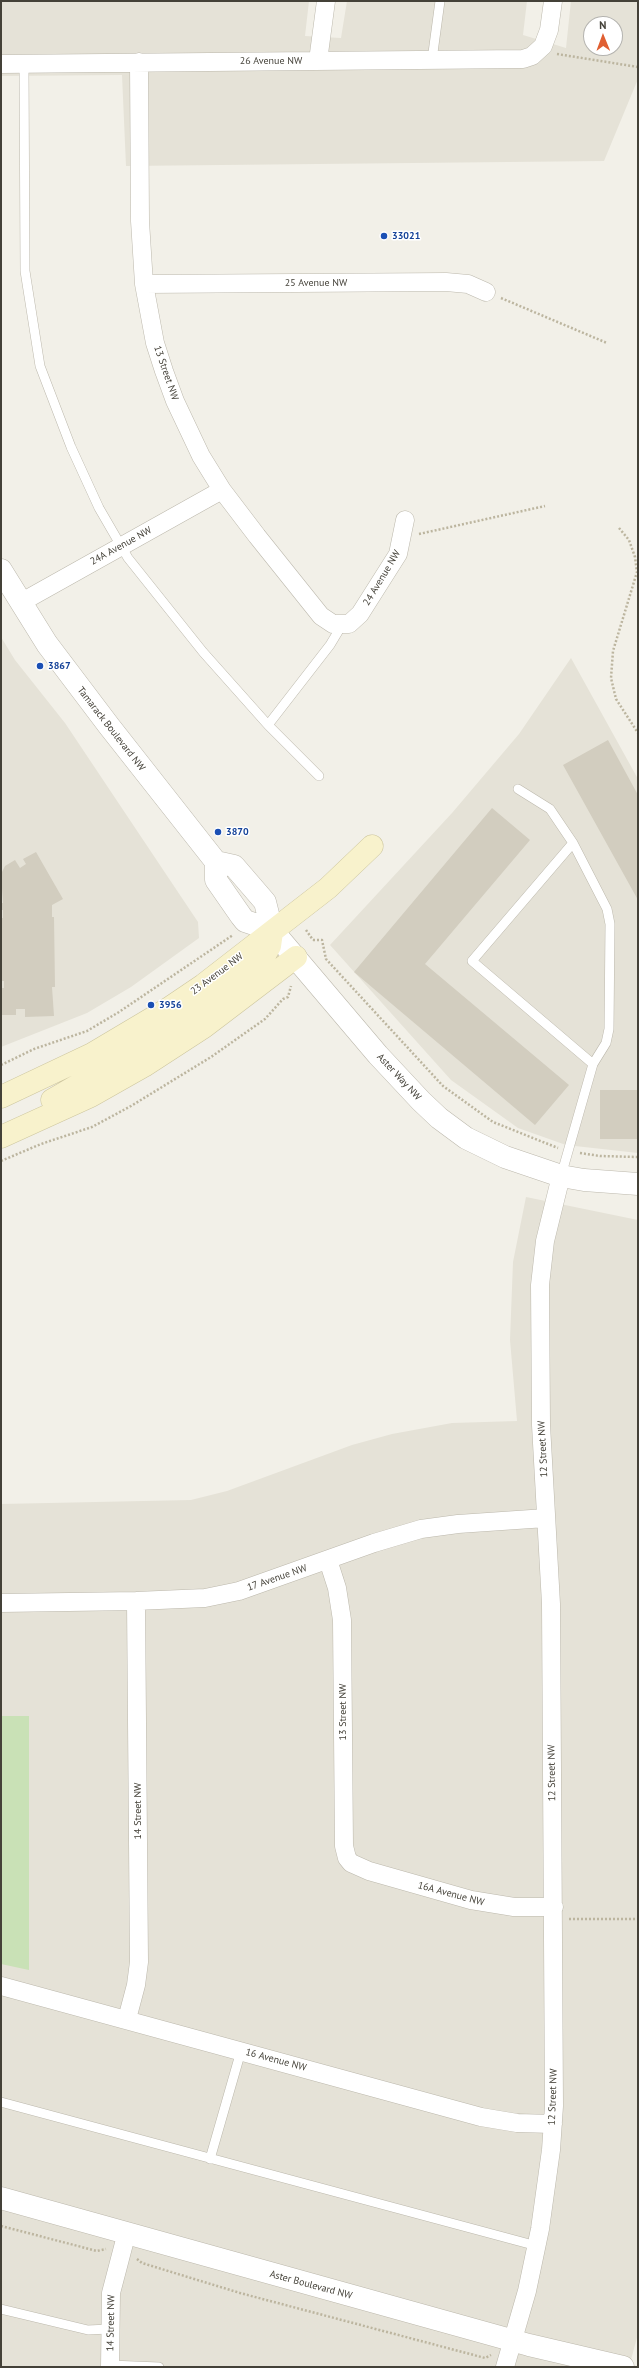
<!DOCTYPE html>
<style>
body{margin:0}
#map{position:relative;width:639px;height:2368px;overflow:hidden;background:#f2f0e8;font-family:"PT Sans",sans-serif}
canvas{display:block}
.frame{position:absolute;inset:0;border:2px solid #444138;pointer-events:none}
.north{position:absolute;left:583px;top:16px;width:40px;height:40px;box-sizing:border-box;background:#fff;border:1px solid #b4b3af;border-radius:50%;rotate:359deg;font-size:11px;font-weight:700;line-height:16px;text-align:center;color:#444138}
.north::after{content:'';display:block;margin:auto;width:14px;height:18px;background:#e05f32;clip-path:polygon(50% 0,100% 100%,50% 72%,0 100%)}
</style>
<div id="map">
<canvas width="639" height="2368"></canvas>
<div class="frame"></div>
<div class="north">N</div>
</div>
<script>
const ctx = document.querySelector('canvas').getContext('2d');
ctx.lineJoin = 'round';
function fillPath(path, color) { ctx.fillStyle = color; ctx.fill(path, 'evenodd'); }
const poly = rows => new Path2D(rows.map(r => 'M' + r).join(''));
function stroke(path, color, width, dash) { ctx.strokeStyle = color; ctx.lineWidth = width; ctx.lineCap = dash ? 'butt' : 'round'; ctx.setLineDash(dash || []); ctx.stroke(path); }
function write(font, color, halo, rows, align = 'center') {
  ctx.font = font + ' "PT Sans",sans-serif'; ctx.lineWidth = 3; ctx.setLineDash([]); ctx.textBaseline = 'middle'; ctx.strokeStyle = halo; ctx.fillStyle = color; for (const [text, x, y, turn = 0] of rows) {
    ctx.save(); ctx.translate(x, y); ctx.rotate((+turn || 0) * Math.PI / 180); ctx.textAlign = isNaN(turn) ? turn : align; if (halo) ctx.strokeText(text, 0, 0); ctx.fillText(text, 0, 0); ctx.restore();
  }
}
fillPath(poly([
 [1,1,309,1,305,36,341,38,347,1,527,1,523,35,566,48,571,1,638,1,638,79,604,161,126,166,122,75,1,76],
 [591,24,615,24,615,48,591,48],
 [1,637,15,660,65,723,198,922,199,938,131,987,87,1013,1,1047],
 [571,658,638,779,638,1153,566,1145,518,1128,451,1080,330,945,452,813,519,734],
 [526,1197,638,1220,638,2334,629,2367,1,2367,1,1504,191,1500,227,1491,352,1445,392,1434,452,1423,517,1421,510,1340,513,1262]
]), '#e5e2d7');
fillPath(poly([
 [1,1716,29,1716,29,1970,1,1964]
]), '#c9e1b6');
fillPath(poly([
 [608,740,638,795,638,900,563,765],
 [492,808,530,840,425,964,569,1085,535,1125,354,972],
 [36,852,63,899,52,905,52,917,54,917,55,987,52,987,54,1016,25,1017,25,1009,16,1009,16,1015,1,1015,1,988,4,988,4,981,1,981,1,918,3,918,3,910,1,910,1,903,3,903,1,874,5,866,15,860,20,868,26,864,23,859],
 [600,1090,638,1090,638,1139,600,1139]
]), '#d2cdbf');
const service = poly([
 [432,60,440,1],
 [24,64,25,271,40,366,71,447,99,508,128,558,203,652,268,725,319,776],
 [268,725,330,645,342,625],
 [518,789,550,809,573,843,607,909,610,924,609,1029,606,1043,593,1064,561,1176],
 [573,843,472,961,593,1064],
 [1,2102,537,2246],
 [210,2159,241,2051],
 [1,2309,88,2330,109,2329],
 [110,2365,159,2367]
]);
const minor = poly([
 [318,61,326,1],
 [139,62,140,221,144,284,155,343,164,371,175,401,201,456,222,490,257,536,321,616,333,624,349,624,360,614,398,554,405,520],
 [1,64,523,59,532,56,543,46,549,30,553,1],
 [144,284,446,282,468,284,486,292],
 [20,603,222,490],
 [328,1560,337,1588,342,1620,344,1846,347,1858,351,1863,369,1871,471,1900,514,1907,554,1907],
 [1,1603,136,1601,205,1598,239,1591,374,1543,421,1529,458,1524,546,1518],
 [1,1986,481,2117,517,2123,553,2124],
 [127,2019,136,1985,139,1962,136,1601],
 [110,2367,111,2293,127,2232],
 [505,2367,527,2291,540,2229,551,2150,554,2106,551,1604,541,1425,540,1285,545,1241,561,1176]
]);
const tertiary = poly([
 [1,570,47,644,109,726,216,862,234,866,265,902,272,930,378,1055,421,1101,439,1118,466,1138,505,1157,561,1176,584,1180,638,1184],
 [216,862,216,880,241,916,245,921,272,930],
 [1,2198,529,2345,623,2367]
]);
const secondary = poly([
 [1,1097,92,1054,166,1010,203,985,328,888,372,846],
 [52,1100,126,1057,210,1002,240,980,265,955,270,946,272,932],
 [1,1137,91,1096,144,1066,204,1027,296,957]
]);
stroke(service, '#bcb8ac', 10);
stroke(minor, '#bcb8ac', 19);
stroke(tertiary, '#bcb8ac', 23);
stroke(secondary, '#ccc59d', 23);
stroke(poly([
 [557,54,638,67],
 [501,298,607,343],
 [619,528,629,540,635,557,637,572,613,651,611,678,616,699,638,733],
 [419,534,545,506],
 [306,930,313,940],
 [313,940,322,940,326,959,443,1086,493,1122,558,1148],
 [1,1065,34,1049,87,1031,119,1012,233,935],
 [580,1153,600,1156,638,1157],
 [1,1161,41,1144,92,1127,131,1106,211,1057,265,1019,283,999,288,997,291,986],
 [569,1919,638,1919],
 [1,2226,97,2251,106,2249],
 [137,2259,142,2263,240,2293,485,2358,491,2355]
]), '#bcb59f', 2.5, [2, 2]);
stroke(service, '#fff', 9);
stroke(minor, '#fff', 18);
stroke(tertiary, '#fff', 22);
stroke(secondary, '#f8f2cc', 22);
for (const [x, y, r, color] of [
 [384,236,4,"#1a4fb4"],
 [40,666,4,"#1a4fb4"],
 [218,832,4,"#1a4fb4"],
 [151,1005,4,"#1a4fb4"]
]) { const dot = new Path2D(); dot.arc(x, y, r, 0, 2 * Math.PI); ctx.fillStyle = color; ctx.fill(dot); stroke(dot, '#fff', 1.5); }
write('10px', '#444138', '#fff', [
 ["26 Avenue NW",271,61],
 ["25 Avenue NW",316,283],
 ["13 Street NW",166,373,71],
 ["24A Avenue NW",121,546,-29],
 ["24 Avenue NW",382,578,-59],
 ["Tamarack Boulevard NW",111,729,52],
 ["23 Avenue NW",217,974,-37],
 ["Aster Way NW",399,1077,47],
 ["12 Street NW",543,1449,-93],
 ["17 Avenue NW",277,1578,-19],
 ["13 Street NW",343,1712,-90],
 ["12 Street NW",552,1773,-91],
 ["14 Street NW",138,1811,-90],
 ["16A Avenue NW",451,1894,15],
 ["16 Avenue NW",276,2060,15],
 ["12 Street NW",553,2097,-88],
 ["Aster Boulevard NW",311,2285,15],
 ["14 Street NW",111,2323,-89]
]);
write('bold 10px', '#164399', '#fff', [
 ["33021",392,236],
 ["3867",48,666],
 ["3870",226,832],
 ["3956",159,1005]
], 'left');
</script>
